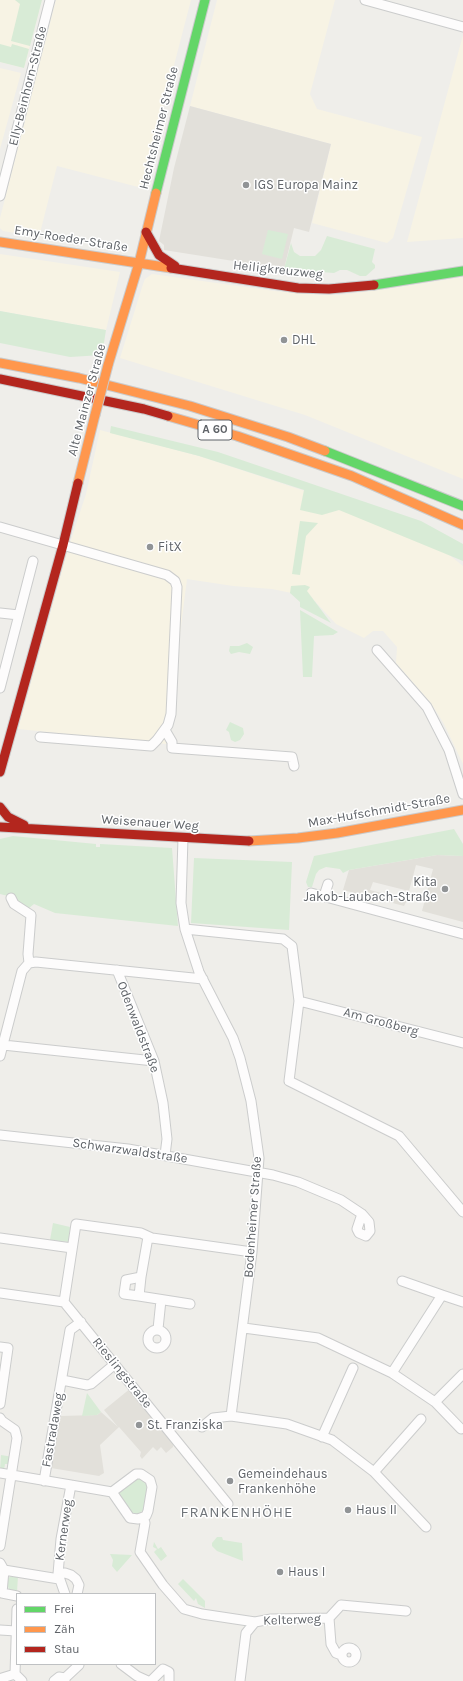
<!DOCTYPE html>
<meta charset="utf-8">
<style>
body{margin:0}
#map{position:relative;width:463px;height:1681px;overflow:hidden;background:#efeeea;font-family:Karla,sans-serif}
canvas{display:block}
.legend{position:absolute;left:16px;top:1593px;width:140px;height:72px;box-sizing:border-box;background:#fff;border:1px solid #bfc1c3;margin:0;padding:5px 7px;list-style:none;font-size:12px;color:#5f6368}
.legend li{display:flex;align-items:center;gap:8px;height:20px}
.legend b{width:20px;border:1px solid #bfc1c3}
</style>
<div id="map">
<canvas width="463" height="1681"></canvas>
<ul class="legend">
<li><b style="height:5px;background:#63d668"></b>Frei</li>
<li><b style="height:5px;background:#ff974d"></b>Zäh</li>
<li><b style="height:5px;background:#b3261e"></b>Stau</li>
</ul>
</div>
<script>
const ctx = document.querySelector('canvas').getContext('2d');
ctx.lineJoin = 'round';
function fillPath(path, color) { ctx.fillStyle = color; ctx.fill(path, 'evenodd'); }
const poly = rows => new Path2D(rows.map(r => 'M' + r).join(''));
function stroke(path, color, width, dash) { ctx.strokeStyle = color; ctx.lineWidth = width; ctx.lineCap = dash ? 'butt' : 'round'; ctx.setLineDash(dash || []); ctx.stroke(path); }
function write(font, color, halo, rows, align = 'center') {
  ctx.font = font + ' Karla,sans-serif'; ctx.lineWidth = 3; ctx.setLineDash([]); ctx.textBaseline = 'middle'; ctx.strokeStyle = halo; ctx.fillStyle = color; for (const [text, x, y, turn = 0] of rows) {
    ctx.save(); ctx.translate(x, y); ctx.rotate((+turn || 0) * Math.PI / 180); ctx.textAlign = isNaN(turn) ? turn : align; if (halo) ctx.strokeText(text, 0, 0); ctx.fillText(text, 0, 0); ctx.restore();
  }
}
fillPath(poly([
 [0,0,42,0,24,68,0,62],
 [56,0,191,0,142,188,57,166,39,237,3,231,0,228,0,218],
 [217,0,335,0,310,94,317,109,422,137,393,238,387,243,312,223,331,144,190,106],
 [463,35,463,238,407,242],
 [0,68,21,73,0,149],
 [0,254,120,272,106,330,0,311],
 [152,274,274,291,321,295,340,295,387,289,463,277,463,479,305,415,120,358,143,284,145,279],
 [100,430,199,456,416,528,463,566,463,764,444,724,431,703,396,663,397,647,383,631,373,631,364,638,336,624,311,597,272,589,233,586,187,579,166,744,18,729,69,546,86,494]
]), '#f7f3e4');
fillPath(poly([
 [190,106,331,144,309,232,294,228,284,269,164,250,164,245,159,241,174,168],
 [437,855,463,856,463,922,422,911,433,869,416,865,409,891,373,882,370,890,407,900,404,906,343,890,349,870],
 [131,1388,174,1440,173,1447,166,1453,161,1447,157,1451,153,1447,142,1459,140,1456,141,1452,119,1427,100,1445,104,1473,99,1476,51,1468,60,1416,97,1415,101,1412,118,1427,104,1410]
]), '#e2e0da');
fillPath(poly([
 [15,0,42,0,30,46,11,41,20,4],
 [0,44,11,47,12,44,29,49,24,68,0,62],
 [268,230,288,234,282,259,262,254],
 [327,236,375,249,372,262,375,265,375,268,366,276,360,276,347,270,340,270,334,273,284,269,291,243,294,252,300,256,315,256,321,250],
 [0,311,106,330,102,355,70,357,0,343],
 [111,426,218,452,421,521,463,544,463,561,339,510,322,515,300,510,304,490,199,456,110,433],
 [300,521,318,523,306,536,300,575,292,574],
 [305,585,310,587,307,591,331,623,300,607,300,602,290,593,291,586],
 [300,610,338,632,333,635,314,636,312,677,303,677],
 [247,643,253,647,250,654,239,652,231,654,229,651,230,646,239,646],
 [230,722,243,728,244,734,240,740,235,742,231,740,229,732,226,730],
 [454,829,463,844,463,856,437,855,349,870,343,873,340,869,326,867,319,870,316,874,312,887,308,887,306,882,314,856],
 [13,836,96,844,96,847,100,847,100,844,172,848,178,926,55,913,34,904,28,909,12,897,0,894,0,839],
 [194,858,292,862,289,930,191,923],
 [53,1223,70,1227,69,1242,50,1240],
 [87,1393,101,1412,97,1415,82,1416],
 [1,1455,13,1457,9,1464,5,1464,4,1470,0,1470],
 [139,1477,143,1478,148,1485,144,1510,135,1516,131,1514,118,1493],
 [217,1537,222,1537,223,1540,242,1543,243,1561,217,1551,212,1546,212,1543],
 [154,1542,158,1549,161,1547,167,1556,161,1561,154,1552,157,1549,153,1547],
 [110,1554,132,1555,117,1572,112,1566,113,1560],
 [13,1575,18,1576,17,1592,9,1589,7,1584,8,1578],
 [183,1579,205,1601,205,1608,198,1604,196,1598,194,1601,178,1584]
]), '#d8ebd6');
const street = poly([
 [365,0,463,27],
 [0,196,50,0],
 [0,527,167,575,175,581,177,587,171,714,168,725,157,740,151,746,40,737],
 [0,613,19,615],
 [377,650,427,707,449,750,463,794],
 [0,688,33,561],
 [165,730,172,742,172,748,292,757,294,766],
 [183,838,181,903,185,929,199,972,233,1038,240,1058,251,1101,259,1158,252,1252,231,1416],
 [311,893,463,934],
 [324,896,328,884],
 [11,898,14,904,31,915,28,954,29,963],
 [185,929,283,939,292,946,299,1001,289,1081,399,1136,463,1212],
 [29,963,36,962,203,979],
 [117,970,154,1061,163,1103,167,1139,165,1155],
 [299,1001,463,1043],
 [3,1045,154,1061],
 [0,1056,22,971,29,963],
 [0,1135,128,1149,273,1175,298,1182,341,1200,362,1214,369,1222,370,1231,366,1236,359,1233,357,1229,362,1214],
 [0,1238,72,1248],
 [141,1277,139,1296,190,1304],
 [402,1281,442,1295],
 [0,1293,64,1302,76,1224,141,1233,152,1238,252,1252],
 [139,1296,124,1294,126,1280,141,1277,148,1237],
 [64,1302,228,1504],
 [244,1328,318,1338,392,1373,435,1402,463,1374],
 [158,1329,161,1300],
 '148 1339a9 9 0 1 1 18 0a9 9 0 1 1-18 0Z',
 [0,1347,8,1348,0,1404],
 [392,1373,442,1295,463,1302],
 [62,1380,87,1385,91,1384,115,1364],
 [435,1402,461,1429],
 [0,1418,2,1421,15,1430,17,1438,0,1546],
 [202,1427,213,1418,231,1416,287,1424,332,1440,374,1472,426,1527],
 [322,1437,353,1368],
 [374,1472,421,1419],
 [0,1473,112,1492,136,1474,141,1474,150,1480,152,1487,148,1511,146,1516,138,1519,130,1518,112,1492],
 [44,1481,70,1330,81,1322],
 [143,1518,145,1523,140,1552,163,1585,184,1609,202,1614,255,1622,271,1619,329,1618,331,1644,336,1653,341,1655],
 [0,1563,4,1570,2,1593,17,1596],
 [4,1570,59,1579],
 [58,1574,65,1573,71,1575,76,1579,79,1585,77,1594],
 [65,1594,58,1574,61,1539,71,1485],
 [17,1609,15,1674,22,1681],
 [329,1618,341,1605,406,1611],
 [0,1630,16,1631],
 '342 1655a7 7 0 1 1 14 0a7 7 0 1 1-14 0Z',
 [121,1664,137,1676,148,1681],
 [2,1678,15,1674],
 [54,1681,59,1677,65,1678],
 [65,1681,65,1678,79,1665],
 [151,1681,163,1669,169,1672,169,1681],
 [240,1681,246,1633,255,1622]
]);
const fast = poly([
 [156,193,205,0],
 [374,285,463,271],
 [325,451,463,506]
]);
const slow = poly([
 [0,242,171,268],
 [0,363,79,378,190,406,288,437,325,451],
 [108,365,139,263,156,193],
 [168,416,237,436,352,476,463,525],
 [78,483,95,415],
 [249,841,298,838,337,833,463,810]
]);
const jam = poly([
 [146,232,159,255,175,266],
 [171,268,298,288,329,289,374,285],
 [0,379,144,409,168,416],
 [0,772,63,545,78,483],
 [0,807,8,817,24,825],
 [0,827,249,841]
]);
stroke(street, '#cbcccc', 11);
stroke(fast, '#cacacb', 11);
stroke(slow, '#cacacb', 11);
stroke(jam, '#cacacb', 11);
stroke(street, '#fdfcfc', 9);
stroke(fast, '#63d668', 9);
stroke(slow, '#ff974d', 9);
stroke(jam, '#b3261e', 9);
const slowBridge = poly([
 [95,415,108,365]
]);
stroke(slowBridge, '#cacacb', 11, []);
stroke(slowBridge, '#ff974d', 9);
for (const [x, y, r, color] of [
 [246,185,4,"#919496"],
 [284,340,4,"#919496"],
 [150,547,4,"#919496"],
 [445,889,4,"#919496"],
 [139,1425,4,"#919496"],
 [230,1481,4,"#919496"],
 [348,1510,4,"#919496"],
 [280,1572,4,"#919496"]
]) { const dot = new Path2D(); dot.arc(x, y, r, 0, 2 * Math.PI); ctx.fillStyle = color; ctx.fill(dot); stroke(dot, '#fff', 1.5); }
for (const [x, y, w] of [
 [215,430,34]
]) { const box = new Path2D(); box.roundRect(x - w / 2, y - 10, w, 20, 3); ctx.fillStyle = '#fff'; ctx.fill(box); stroke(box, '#5f6368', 1); }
write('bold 12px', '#5f6368', null, [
 ["A 60",215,430]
]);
write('13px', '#5f6368', '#fff', [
 ["Elly-Beinhorn-Straße",28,86,-76],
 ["Hechtsheimer Straße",159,128,-76],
 ["Emy-Roeder-Straße",71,239,9],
 ["Heiligkreuzweg",278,270,6],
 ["Alte Mainzer Straße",87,400,-75],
 ["Max-Hufschmidt-Straße",379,811,-10],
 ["Weisenauer Weg",150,823,4],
 ["Am Großberg",381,1022,15],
 ["Odenwaldstraße",138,1027,69],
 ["Schwarzwaldstraße",130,1151,8],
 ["Bodenheimer Straße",253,1217,-86],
 ["Rieslingstraße",122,1373,51],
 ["Fastradaweg",53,1430,-80],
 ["Kernerweg",64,1530,-82],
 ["Kelterweg",292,1620,-2]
]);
write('13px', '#5f6368', '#fff', [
 ["IGS Europa Mainz",254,185],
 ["DHL",292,340],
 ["FitX",158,547],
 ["Kita",437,882,"right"],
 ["Jakob-Laubach-Straße",437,897,"right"],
 ["St. Franziska",147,1425],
 ["Gemeindehaus",238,1474],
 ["Frankenhöhe",238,1489],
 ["Haus II",356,1510],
 ["Haus I",288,1572]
], 'left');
ctx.letterSpacing = '1px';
write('15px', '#70757a', '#fff', [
 ["FRANKENHÖHE",237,1513]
]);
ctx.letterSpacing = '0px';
</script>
